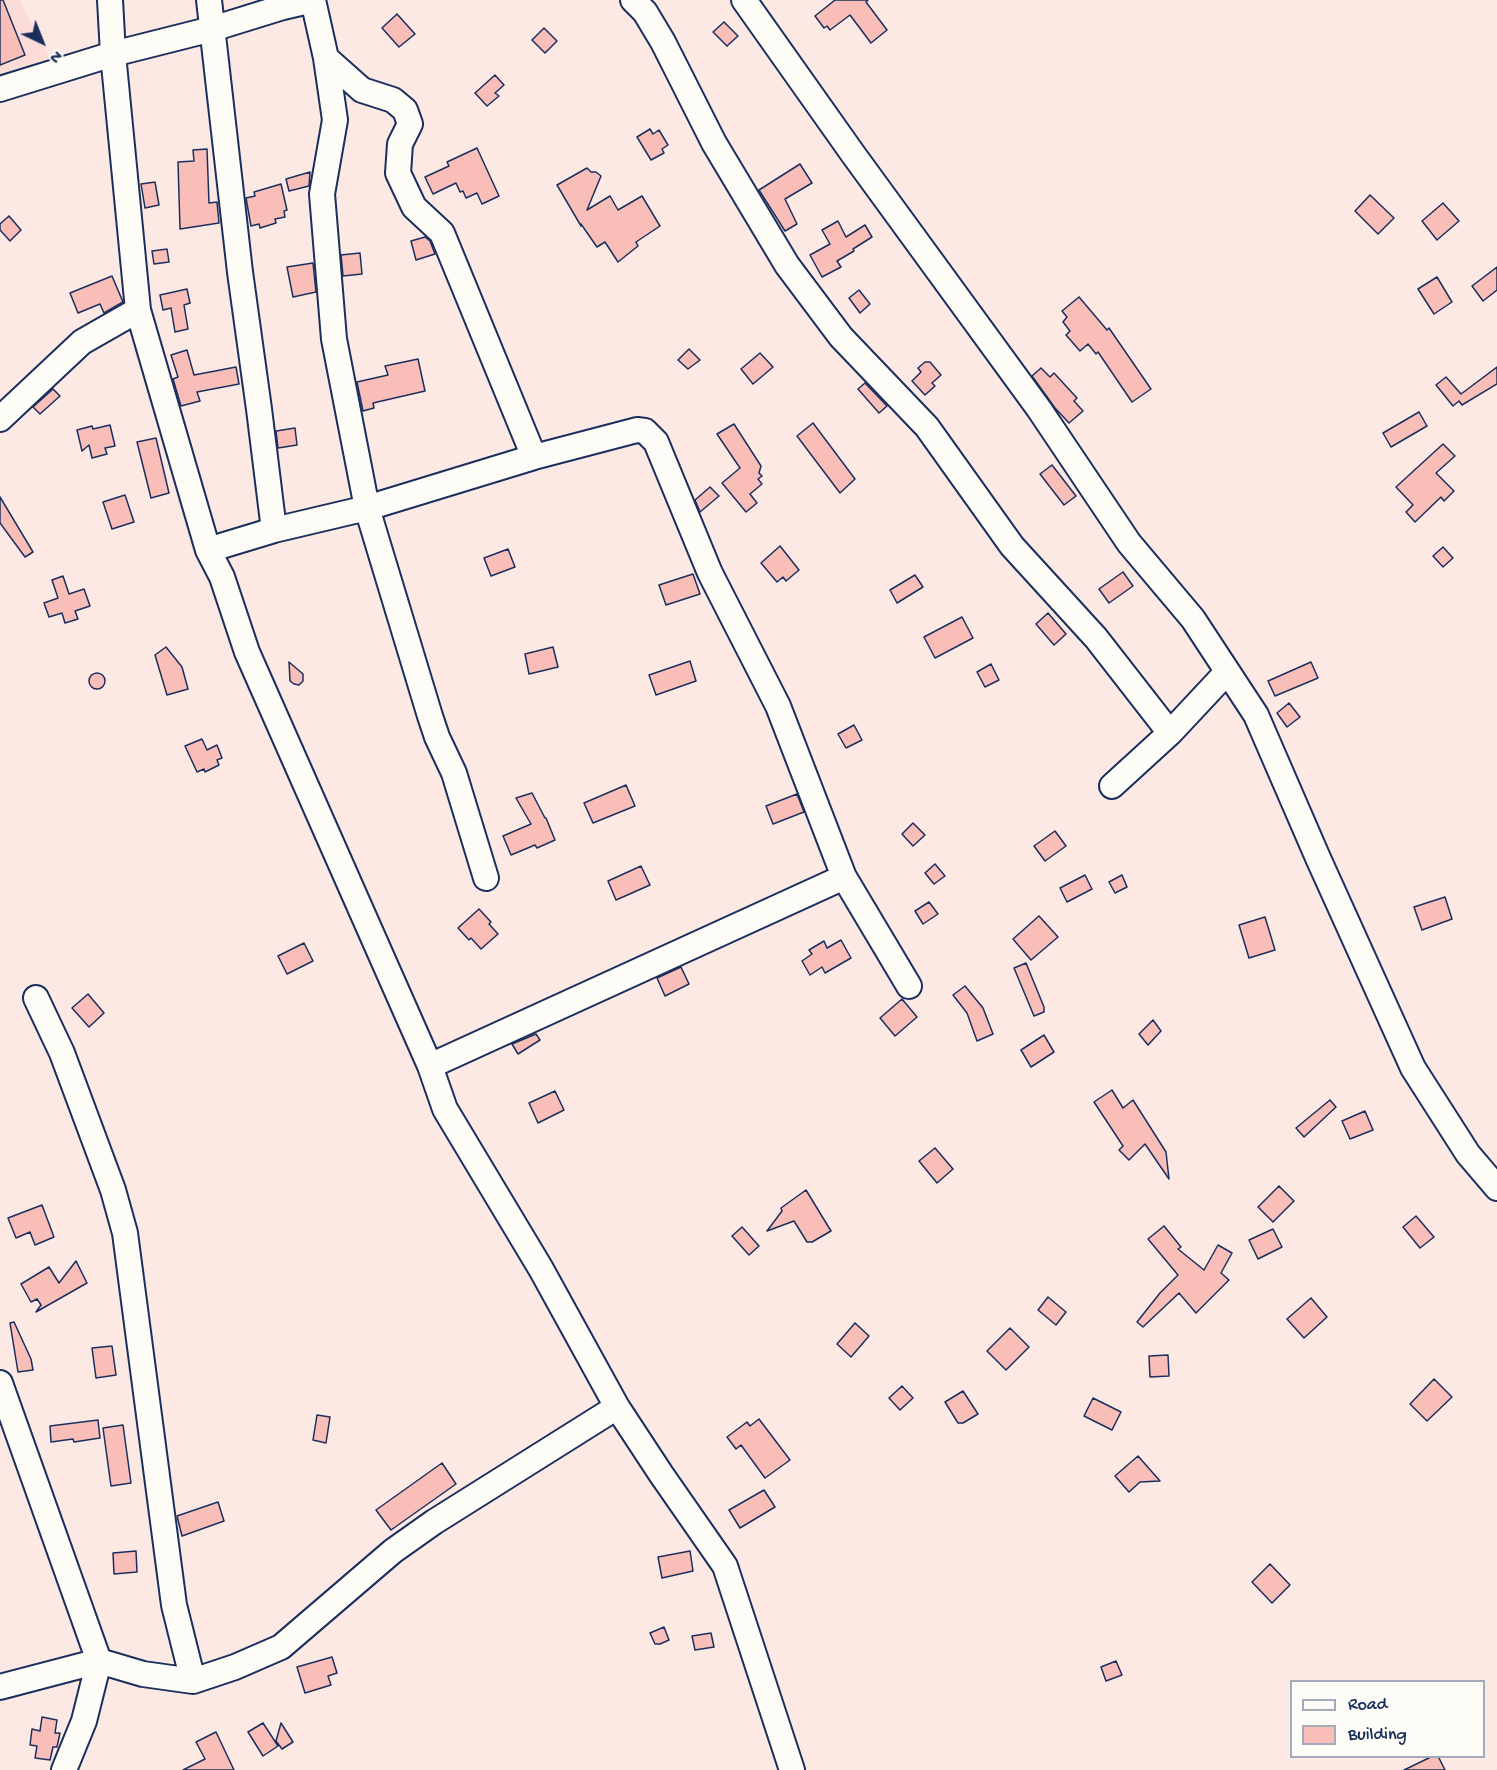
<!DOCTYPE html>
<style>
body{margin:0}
#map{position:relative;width:1497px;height:1770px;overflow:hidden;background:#fce9e4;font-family:"Gochi Hand",sans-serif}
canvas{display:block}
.legend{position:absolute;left:1290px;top:1680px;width:195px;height:78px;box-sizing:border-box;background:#fdfcf7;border:2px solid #a3aaba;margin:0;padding:8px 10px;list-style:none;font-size:18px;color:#1b2f5e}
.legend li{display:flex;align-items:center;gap:12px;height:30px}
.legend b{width:30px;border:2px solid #a3aaba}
.north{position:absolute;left:12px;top:12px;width:60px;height:60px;-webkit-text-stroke:4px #fdfcf7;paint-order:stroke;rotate:137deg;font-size:16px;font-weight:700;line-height:24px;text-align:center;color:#1b2f5e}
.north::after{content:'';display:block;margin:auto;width:21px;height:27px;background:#1b2f5e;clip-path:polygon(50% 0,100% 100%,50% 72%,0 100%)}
</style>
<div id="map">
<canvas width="1497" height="1770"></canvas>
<ul class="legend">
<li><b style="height:8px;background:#fdfcf7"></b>Road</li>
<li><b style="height:16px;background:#f9beb7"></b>Building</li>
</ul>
<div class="north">N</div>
</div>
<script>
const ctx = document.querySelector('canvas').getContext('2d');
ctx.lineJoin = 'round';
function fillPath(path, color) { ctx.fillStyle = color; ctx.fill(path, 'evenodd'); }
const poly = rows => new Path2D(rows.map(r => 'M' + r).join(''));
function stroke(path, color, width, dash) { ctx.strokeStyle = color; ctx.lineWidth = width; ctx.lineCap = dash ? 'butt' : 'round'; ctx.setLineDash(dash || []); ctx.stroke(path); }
fillPath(poly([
 [0,0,19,0,50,58,0,74]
]), '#fbdcd6');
const building = poly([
 [0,0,3,0,25,55,0,65,0,0],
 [835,0,868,0,866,2,887,30,871,43,850,15,830,30,827,26,824,28,815,16,835,0],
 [397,14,415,34,399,47,382,28,397,14],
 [724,22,738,36,727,46,713,32,724,22],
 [544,28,557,41,545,53,532,40,544,28],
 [495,75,504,85,495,93,499,96,487,106,475,93,495,75],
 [650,129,653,134,659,130,668,145,662,149,664,153,651,160,637,137,650,129],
 [477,148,499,196,482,204,477,193,466,198,463,191,460,192,456,183,433,194,425,177,449,166,447,162,477,148],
 [207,149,209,203,217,202,219,223,180,229,178,162,194,161,193,150,207,149],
 [800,164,812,183,785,199,797,224,785,231,759,190,800,164],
 [587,168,591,172,596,172,601,176,587,210,610,196,618,210,642,196,660,226,636,242,638,246,618,262,605,242,597,247,581,224,581,226,557,185,587,168],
 [310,172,309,186,289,191,286,179,310,172],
 [155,182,159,205,145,208,141,184,155,182],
 [281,184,287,210,284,211,285,217,275,219,276,223,260,228,259,224,251,226,246,198,255,196,254,192,281,184],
 [1370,195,1394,218,1378,234,1355,211,1370,195],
 [1443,203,1459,221,1437,240,1422,221,1443,203],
 [9,216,21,230,10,241,0,230,0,224,9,216],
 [838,221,846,237,865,225,872,237,853,249,854,251,837,261,841,267,822,277,810,255,830,244,822,230,838,221],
 [425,237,430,241,435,254,416,260,411,241,425,237],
 [167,249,169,262,154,264,152,251,167,249],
 [360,253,362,274,343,276,341,255,360,253],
 [313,263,316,292,293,297,287,267,313,263],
 [1497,267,1497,290,1483,301,1472,286,1497,267],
 [112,276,123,302,104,313,100,304,78,313,70,293,112,276],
 [1437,277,1452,302,1434,314,1418,289,1437,277],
 [187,289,190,303,184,305,188,329,175,332,171,308,163,310,160,295,187,289],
 [859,290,870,304,860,313,849,298,859,290],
 [1079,297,1107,330,1109,328,1151,389,1132,402,1098,352,1096,354,1088,344,1080,351,1066,335,1070,331,1063,322,1067,317,1062,311,1079,297],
 [689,349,700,360,688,369,678,360,689,349],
 [187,350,194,375,236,367,239,384,197,392,200,401,181,406,173,379,178,377,171,355,187,350],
 [760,353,773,367,753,384,741,369,760,353],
 [418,359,425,391,373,403,374,408,363,411,357,382,388,375,385,366,418,359],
 [925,362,930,362,941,375,932,383,935,386,925,395,912,381,921,372,918,368,925,362],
 [1497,367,1497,384,1462,405,1459,401,1453,406,1436,385,1446,377,1461,394,1497,367],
 [1041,368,1050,377,1054,373,1077,398,1074,401,1083,411,1069,423,1055,408,1032,376,1041,368],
 [865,383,887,406,879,413,858,389,865,383],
 [53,389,60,396,40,414,33,407,53,389],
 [1419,412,1427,426,1391,447,1383,433,1419,412],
 [813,423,855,479,840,493,797,436,813,423],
 [734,424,761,466,759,473,762,476,758,479,762,484,750,494,757,503,746,512,722,483,740,468,717,434,734,424],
 [110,425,115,446,105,448,107,454,92,458,89,445,82,451,77,430,92,426,93,429,110,425],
 [295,428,297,445,278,448,276,431,295,428],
 [156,438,169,493,151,498,137,442,156,438],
 [1443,444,1455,456,1436,473,1454,491,1444,501,1441,497,1415,522,1406,512,1413,505,1396,487,1443,444],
 [1052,465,1076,496,1064,505,1040,474,1052,465],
 [710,487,719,496,700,512,695,500,710,487],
 [125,495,134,522,112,529,103,502,125,495],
 [0,497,33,552,25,557,0,523,0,497],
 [780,546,799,570,786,581,783,577,777,582,761,563,780,546],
 [1443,547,1453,558,1443,567,1433,556,1443,547],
 [508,549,515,567,491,576,484,558,508,549],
 [1123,572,1133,586,1109,603,1099,589,1123,572],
 [693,574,700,594,666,605,659,585,693,574],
 [915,575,923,587,897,603,890,590,915,575],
 [63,576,69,594,84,589,90,606,75,611,78,619,65,623,62,613,49,617,44,603,58,598,52,580,63,576],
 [1048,613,1066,634,1054,645,1036,624,1048,613],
 [962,617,973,638,935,658,924,637,962,617],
 [166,647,182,667,188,689,167,695,155,655,166,647],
 [553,647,558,667,529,674,525,654,553,647],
 [690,661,696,681,656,695,649,675,690,661],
 [289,662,303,674,303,681,299,685,294,684,290,681,289,662],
 [1311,662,1318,678,1275,696,1268,681,1311,662],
 [991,664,999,680,985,687,977,672,991,664],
 '89 681a8 8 0 1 1 16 0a8 8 0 1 1-16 0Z',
 [1289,703,1300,717,1287,727,1277,713,1289,703],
 [854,725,862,740,846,748,838,734,854,725],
 [202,739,207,750,217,745,222,758,217,760,219,765,205,772,204,769,197,772,185,746,202,739],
 [626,785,635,806,593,823,584,803,626,785],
 [532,793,545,818,546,818,555,840,537,848,535,845,511,855,503,836,531,824,516,798,532,793],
 [797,794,804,812,773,824,766,806,797,794],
 [913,823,925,835,913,846,902,834,913,823],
 [1055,831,1066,846,1045,861,1034,846,1055,831],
 [935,864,945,876,934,884,925,873,935,864],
 [641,866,650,885,616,900,608,881,641,866],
 [1085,875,1092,889,1067,902,1060,888,1085,875],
 [1122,875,1127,887,1115,893,1109,882,1122,875],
 [1445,897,1452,919,1422,930,1414,907,1445,897],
 [929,902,938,914,923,924,915,911,929,902],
 [479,909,491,922,489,924,498,934,481,949,471,938,469,940,458,928,479,909],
 [1039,916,1058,937,1031,960,1013,939,1039,916],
 [1265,917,1275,950,1249,958,1239,925,1265,917],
 [841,940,851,958,825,973,822,967,810,975,802,961,812,954,809,950,824,941,827,948,841,940],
 [304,943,313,961,287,974,278,956,304,943],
 [1026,963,1044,1007,1044,1012,1034,1016,1014,968,1026,963],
 [681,967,689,984,665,996,657,978,681,967],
 [965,986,983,1008,993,1034,977,1041,967,1013,953,995,965,986],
 [88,994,104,1013,89,1027,72,1008,88,994],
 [902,999,917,1017,895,1036,880,1018,902,999],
 [1153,1020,1161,1031,1148,1045,1139,1034,1153,1020],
 [536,1034,540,1040,518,1054,512,1044,536,1034],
 [1044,1035,1054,1052,1031,1067,1021,1050,1044,1035],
 [1112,1090,1123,1108,1133,1100,1166,1152,1169,1179,1145,1144,1129,1160,1119,1150,1123,1146,1094,1102,1112,1090],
 [555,1091,564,1110,538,1123,529,1103,555,1091],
 [1330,1100,1336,1107,1304,1137,1296,1128,1330,1100],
 [1365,1111,1373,1130,1350,1139,1342,1121,1365,1111],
 [935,1148,953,1169,937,1183,919,1161,935,1148],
 [1279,1186,1294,1201,1273,1222,1258,1207,1279,1186],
 [806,1190,831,1231,812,1242,807,1242,794,1221,767,1231,782,1211,781,1208,806,1190],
 [42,1205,54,1237,35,1245,30,1232,16,1238,8,1218,42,1205],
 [1416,1216,1434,1237,1420,1248,1403,1227,1416,1216],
 [1164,1226,1181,1247,1178,1249,1204,1270,1218,1245,1232,1253,1221,1273,1229,1280,1196,1313,1179,1293,1143,1327,1137,1322,1160,1293,1178,1275,1148,1239,1164,1226],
 [742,1227,759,1246,749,1255,732,1236,742,1227],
 [1273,1229,1282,1247,1258,1259,1249,1240,1273,1229],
 [76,1261,87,1283,36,1312,41,1305,37,1299,31,1302,21,1284,49,1267,59,1283,76,1261],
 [1048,1297,1066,1312,1056,1325,1038,1310,1048,1297],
 [1311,1298,1327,1317,1304,1338,1287,1319,1311,1298],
 [14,1322,31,1359,33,1370,18,1372,10,1323,14,1322],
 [855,1323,869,1336,851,1357,837,1344,855,1323],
 [1010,1328,1029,1347,1006,1370,987,1351,1010,1328],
 [112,1346,116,1375,96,1378,92,1348,112,1346],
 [1168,1355,1169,1376,1150,1377,1149,1356,1168,1355],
 [1434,1379,1452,1397,1427,1421,1410,1404,1434,1379],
 [902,1386,913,1398,900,1410,889,1398,902,1386],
 [963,1391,978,1414,963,1423,958,1423,945,1402,963,1391],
 [1093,1398,1121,1412,1112,1430,1084,1416,1093,1398],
 [317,1415,330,1417,326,1443,313,1440,317,1415],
 [759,1419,790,1460,765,1478,741,1445,736,1449,727,1437,747,1422,750,1426,759,1419],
 [98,1420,100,1438,74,1442,73,1439,51,1442,50,1426,98,1420],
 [123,1425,131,1483,111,1486,103,1428,123,1425],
 [1138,1456,1160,1481,1140,1482,1129,1492,1115,1476,1138,1456],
 [442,1463,456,1484,391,1530,376,1510,442,1463],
 [764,1490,775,1507,740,1528,729,1510,764,1490],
 [218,1502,224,1521,182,1536,177,1516,218,1502],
 [136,1551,137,1572,114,1574,113,1553,136,1551],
 [690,1551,693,1571,662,1578,658,1557,690,1551],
 [1270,1564,1290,1585,1272,1603,1252,1582,1270,1564],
 [664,1627,669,1640,660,1644,655,1644,650,1633,664,1627],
 [711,1633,714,1647,695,1650,692,1636,711,1633],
 [332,1657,337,1673,328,1676,331,1685,305,1693,297,1667,332,1657],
 [1116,1661,1122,1675,1106,1681,1101,1667,1116,1661],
 [42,1717,57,1720,55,1733,60,1733,57,1747,53,1747,50,1760,35,1758,37,1746,30,1745,32,1729,40,1731,42,1717],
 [263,1723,278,1746,263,1756,248,1732,263,1723],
 [281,1723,293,1742,282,1749,276,1741,281,1723],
 [216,1732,234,1770,183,1770,205,1759,196,1742,216,1732],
 [1433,1756,1438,1756,1445,1770,1404,1770,1433,1756]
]);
fillPath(building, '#f9beb7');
stroke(building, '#1b2f5e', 1.5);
const minor = poly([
 [110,0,113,54,138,310,208,550,222,577,247,652,430,1066,445,1109,541,1269,617,1407,661,1474,725,1566,792,1770],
 [209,0,240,272,259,409,274,530],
 [313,0,326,58,335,120,322,194,334,339,367,508,430,716,437,737,454,773,486,878],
 [633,0,645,12,663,42,714,143,787,265,841,337,927,427,1012,546,1096,638,1170,733],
 [744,0,853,154,1039,409,1129,543,1193,619,1256,715,1318,858,1413,1068,1468,1154,1497,1188],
 [326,58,362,90,393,100,405,110,410,124,400,144,398,173,414,207,442,233,534,457],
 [0,89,113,54,212,29,283,7,313,0],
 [0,419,82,342,138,310],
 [208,550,274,530,367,508,534,457,637,430,645,431,656,442,710,573,778,706,844,877,909,986],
 [1112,786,1170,733,1227,672],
 [36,998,62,1053,113,1190,125,1233,174,1605,193,1681],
 [430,1066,844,877],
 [0,1383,99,1661,0,1687],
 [64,1770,84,1721,99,1661,143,1674,193,1681,235,1667,281,1647,393,1551,434,1522,617,1407]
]);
stroke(minor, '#1b2f5e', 28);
stroke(minor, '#fdfcf7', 24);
</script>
